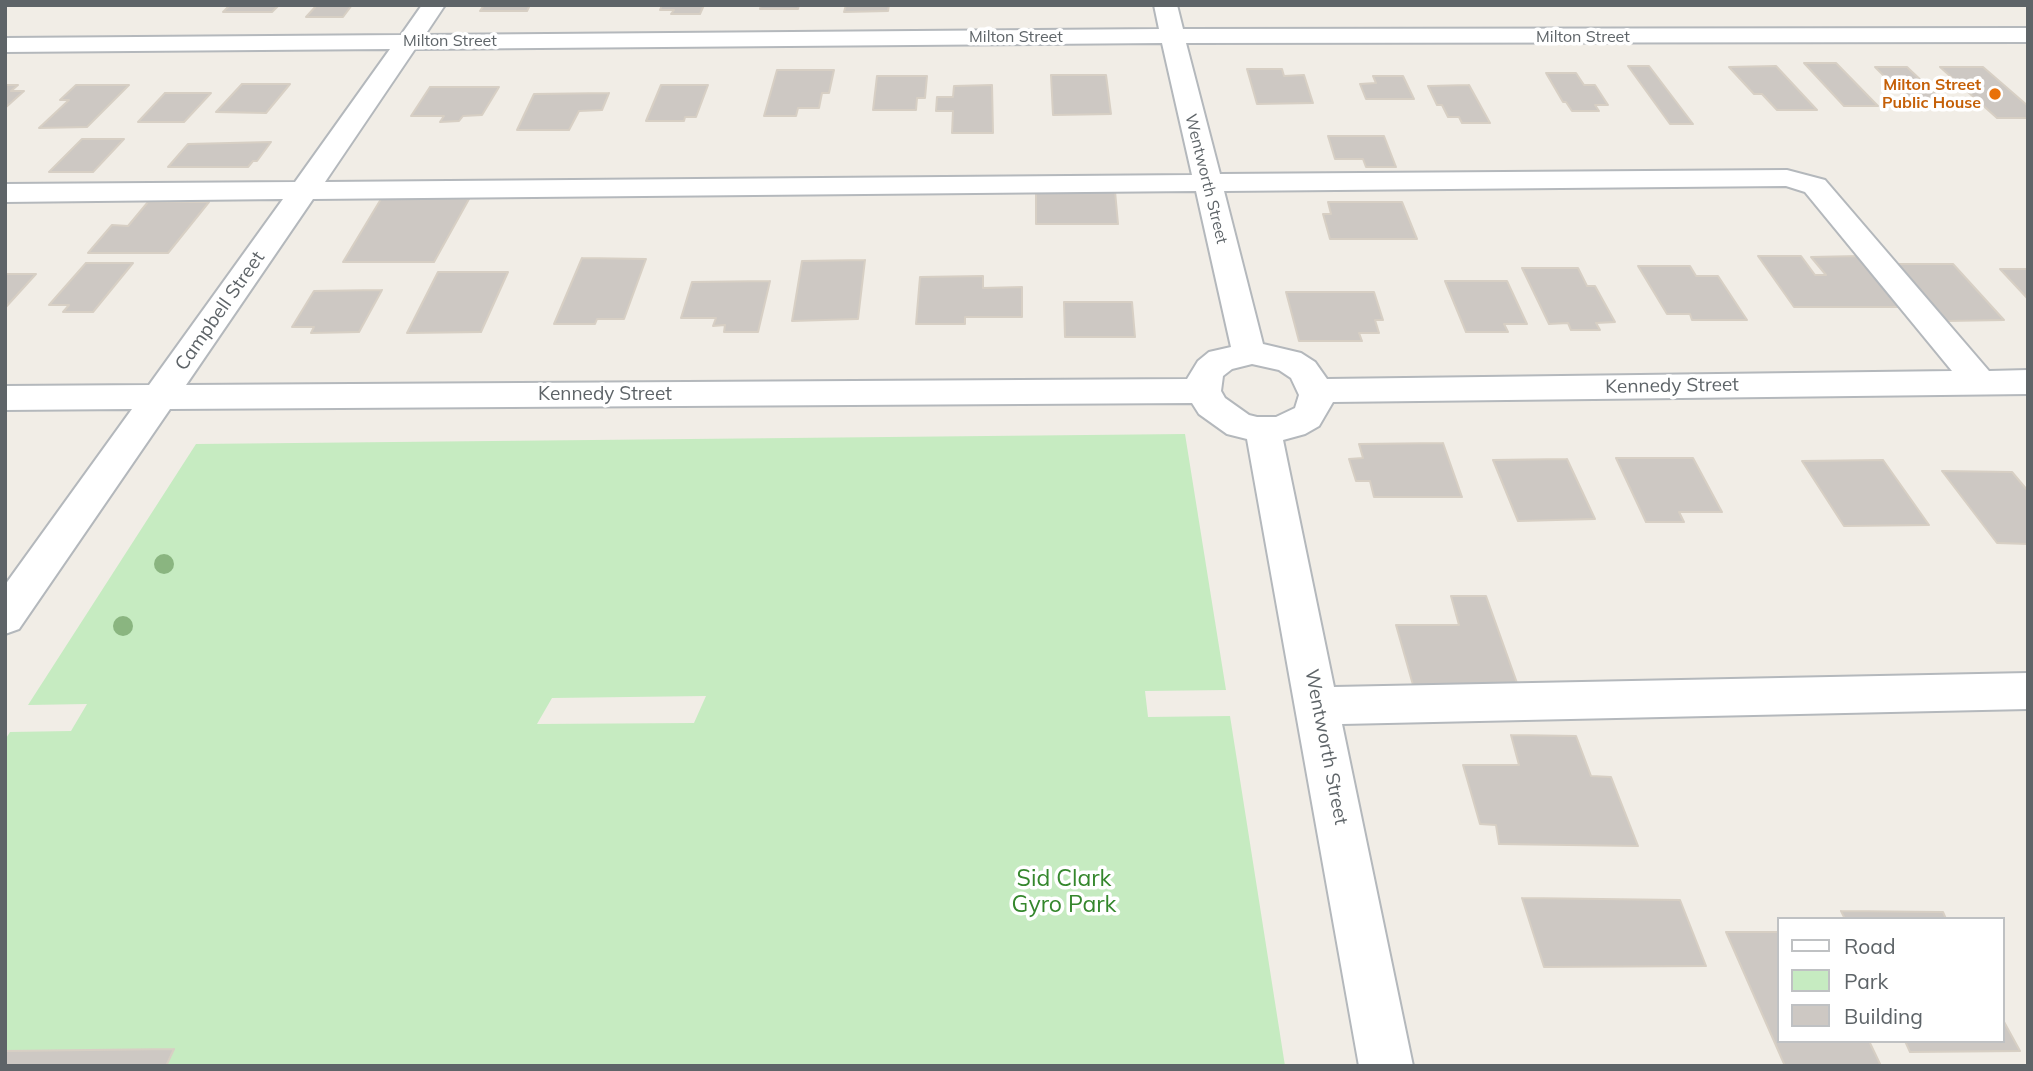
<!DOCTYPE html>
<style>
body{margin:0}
#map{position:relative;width:2033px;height:1071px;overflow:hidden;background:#f1ede6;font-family:Mulish,sans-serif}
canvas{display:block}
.frame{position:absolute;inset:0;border:7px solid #5e6468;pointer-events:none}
.legend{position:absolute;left:1777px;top:917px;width:228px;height:126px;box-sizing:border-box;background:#fff;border:2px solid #bfc1c3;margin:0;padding:9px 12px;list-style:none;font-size:21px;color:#5e6468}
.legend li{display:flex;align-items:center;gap:14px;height:35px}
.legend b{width:35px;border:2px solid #bfc1c3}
</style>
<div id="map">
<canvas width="2033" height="1071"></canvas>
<div class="frame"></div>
<ul class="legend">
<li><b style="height:9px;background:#fff"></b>Road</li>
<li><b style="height:19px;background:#c6ebc1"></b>Park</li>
<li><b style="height:19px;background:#cdc8c3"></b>Building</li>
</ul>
</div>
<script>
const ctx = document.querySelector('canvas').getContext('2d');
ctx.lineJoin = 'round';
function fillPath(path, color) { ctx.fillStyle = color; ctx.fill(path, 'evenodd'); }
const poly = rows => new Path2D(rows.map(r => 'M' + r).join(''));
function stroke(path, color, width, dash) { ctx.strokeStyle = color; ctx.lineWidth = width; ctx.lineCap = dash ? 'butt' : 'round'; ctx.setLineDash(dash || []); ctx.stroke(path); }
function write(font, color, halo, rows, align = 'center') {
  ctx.font = font + ' Mulish,sans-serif'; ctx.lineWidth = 7; ctx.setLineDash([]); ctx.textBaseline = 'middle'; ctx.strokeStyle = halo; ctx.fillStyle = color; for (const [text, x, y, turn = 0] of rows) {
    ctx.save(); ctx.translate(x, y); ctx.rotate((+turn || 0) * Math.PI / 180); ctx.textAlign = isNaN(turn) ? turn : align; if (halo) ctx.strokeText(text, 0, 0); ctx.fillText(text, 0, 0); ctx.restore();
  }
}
fillPath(poly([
 [1185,434,1226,690,1145,691,1148,717,1230,716,1285,1066,5,1066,5,740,10,732,71,731,87,704,28,705,196,444],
 [706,696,694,723,537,724,552,698]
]), '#c6ebc1');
const building = poly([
 [230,5,279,5,272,12,223,12,230,5],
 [317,5,352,5,343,17,306,17,317,5],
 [484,5,530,5,527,11,480,11,484,5],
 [662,5,704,5,700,14,671,14,674,10,660,10,662,5],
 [761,5,799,5,798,9,760,9,761,5],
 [846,5,889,5,888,11,844,12,846,5],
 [1804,63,1836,63,1878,106,1844,106,1804,63],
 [1628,66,1649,66,1693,124,1670,124,1628,66],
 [1776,66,1817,110,1777,110,1762,94,1754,94,1729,67,1776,66],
 [1875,67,1907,67,1946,104,1912,104,1875,67],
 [1940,67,1983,67,2028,106,2028,118,1997,118,1940,67],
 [1247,69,1282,69,1284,76,1304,75,1313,103,1257,104,1247,69],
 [777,70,834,70,829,93,822,93,819,108,798,108,796,116,764,116,777,70],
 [1546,73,1576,73,1584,85,1595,85,1608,105,1595,105,1599,111,1572,111,1566,102,1563,102,1546,73],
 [1051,75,1106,75,1111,114,1053,115,1051,75],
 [877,76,927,76,925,98,917,98,916,110,873,110,877,76],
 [1373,76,1403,76,1414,99,1366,99,1360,84,1376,83,1373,76],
 [242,84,290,84,266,113,216,112,242,84],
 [5,85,18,85,11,91,24,91,5,108,5,85],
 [76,85,129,85,87,127,39,128,69,100,60,100,76,85],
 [661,85,708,85,696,117,685,117,684,121,646,121,661,85],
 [992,85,993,133,952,133,953,111,936,111,937,97,953,97,954,86,992,85],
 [1469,85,1490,123,1462,123,1459,117,1448,117,1442,105,1437,105,1428,86,1469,85],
 [430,87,499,87,482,115,463,116,459,121,440,122,444,116,411,116,430,87],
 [165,93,211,93,184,122,138,122,165,93],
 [609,93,602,110,579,111,569,130,517,130,534,94,609,93],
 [1328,136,1384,136,1396,167,1366,167,1363,159,1335,159,1328,136],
 [82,139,124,139,93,172,49,172,82,139],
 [271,142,257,161,253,161,248,167,168,167,188,144,271,142],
 [1036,191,1115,191,1118,224,1036,224,1036,191],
 [381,199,469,199,434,262,343,262,381,199],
 [148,202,209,202,168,253,88,253,112,225,128,226,148,202],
 [1328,202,1402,202,1417,239,1330,239,1323,214,1331,214,1328,202],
 [1758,256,1801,256,1815,275,1826,275,1811,257,1859,256,1900,307,1794,307,1758,256],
 [582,258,646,259,624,319,597,319,595,324,554,324,582,258],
 [865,260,858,319,792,321,802,261,865,260],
 [86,263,133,263,93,312,63,312,69,305,49,305,86,263],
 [1897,264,1953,264,2004,320,1946,321,1897,264],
 [1638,266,1690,266,1696,276,1718,276,1747,320,1692,320,1690,314,1667,314,1638,266],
 [1522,268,1578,268,1587,286,1595,286,1615,322,1596,323,1600,330,1571,330,1568,323,1549,324,1522,268],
 [2000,269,2028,269,2028,299,2000,269],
 [438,272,508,272,481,332,407,333,438,272],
 [5,274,36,274,5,308,5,274],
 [983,276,983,288,1022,287,1022,317,965,317,965,324,916,324,920,277,983,276],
 [770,281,758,332,724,332,725,325,713,326,716,318,681,318,692,282,770,281],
 [1445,281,1507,281,1527,324,1504,324,1508,332,1466,332,1445,281],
 [382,290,359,332,311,333,314,327,292,327,314,291,382,290],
 [1286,292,1374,292,1383,320,1375,320,1379,333,1359,333,1362,341,1299,341,1286,292],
 [1064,302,1132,302,1135,337,1065,337,1064,302],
 [1443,443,1462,497,1374,497,1370,481,1356,481,1349,459,1363,458,1359,444,1443,443],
 [1616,458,1693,458,1722,512,1679,512,1684,522,1646,522,1616,458],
 [1567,459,1595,519,1518,521,1493,460,1567,459],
 [1883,460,1929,525,1844,526,1802,461,1883,460],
 [1942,471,2012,472,2028,491,2028,544,1997,543,1942,471],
 [1451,596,1486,596,1517,683,1413,685,1396,625,1459,625,1451,596],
 [1511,735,1576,736,1591,776,1611,777,1638,846,1499,844,1496,825,1480,824,1463,765,1519,765,1511,735],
 [1522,898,1680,900,1706,966,1544,967,1522,898],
 [1841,911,1943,912,1946,919,1845,919,1841,911],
 [1726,932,1779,932,1779,1041,1869,1041,1881,1066,1785,1066,1726,932],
 [2003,1020,2020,1051,1910,1052,1905,1041,2003,1041,2003,1020],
 [174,1049,166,1066,5,1066,5,1051,174,1049]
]);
fillPath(building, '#cdc8c3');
stroke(building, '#d7cfc4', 2);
const minor = poly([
 [422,5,445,5,425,35,1159,29,1154,5,1177,5,1183,29,2028,28,2028,42,1186,43,1220,174,1787,170,1825,180,1989,371,2028,370,2028,394,1333,402,1319,426,1305,434,1283,440,1334,687,2028,673,2028,709,1342,724,1413,1066,1359,1066,1247,439,1227,434,1199,414,1192,403,170,409,19,629,5,634,5,585,132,409,5,410,5,386,149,385,283,199,5,202,5,184,295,182,390,49,5,52,5,38,401,35,422,5],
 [1162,43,1192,175,325,182,415,49,1162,43],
 [1786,186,1805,192,1952,371,1327,379,1315,362,1301,353,1263,344,1224,191,1786,186],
 [1196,191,1231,347,1209,352,1198,361,1187,379,186,385,313,199,1196,191],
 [1252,364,1279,370,1291,378,1299,395,1295,408,1276,417,1257,417,1249,415,1225,398,1221,391,1223,376,1232,369,1252,364]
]);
stroke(minor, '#b4b8bc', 4);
fillPath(minor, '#fff');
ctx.fillStyle = '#8ab580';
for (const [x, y] of [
 [164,564],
 [123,626]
]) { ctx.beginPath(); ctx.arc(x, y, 10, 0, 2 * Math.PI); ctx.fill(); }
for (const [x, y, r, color] of [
 [1995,94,7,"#e8710a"]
]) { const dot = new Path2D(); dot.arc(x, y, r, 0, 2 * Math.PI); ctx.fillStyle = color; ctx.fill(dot); stroke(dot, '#fff', 2.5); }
write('16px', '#5e6468', '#fff', [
 ["Milton Street",1016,37],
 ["Milton Street",1583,37],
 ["Milton Street",450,41],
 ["Wentworth Street",1206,179,76]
]);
write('bold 16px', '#c56008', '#fff', [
 ["Milton Street",1981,85],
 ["Public House",1981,103]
], 'right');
write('19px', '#5e6468', '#fff', [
 ["Campbell Street",220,311,-55],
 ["Kennedy Street",1672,386,-1],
 ["Kennedy Street",605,394],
 ["Wentworth Street",1326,747,79]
]);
write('23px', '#35872d', '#fff', [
 ["Sid Clark",1064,879],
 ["Gyro Park",1064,905]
]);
</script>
